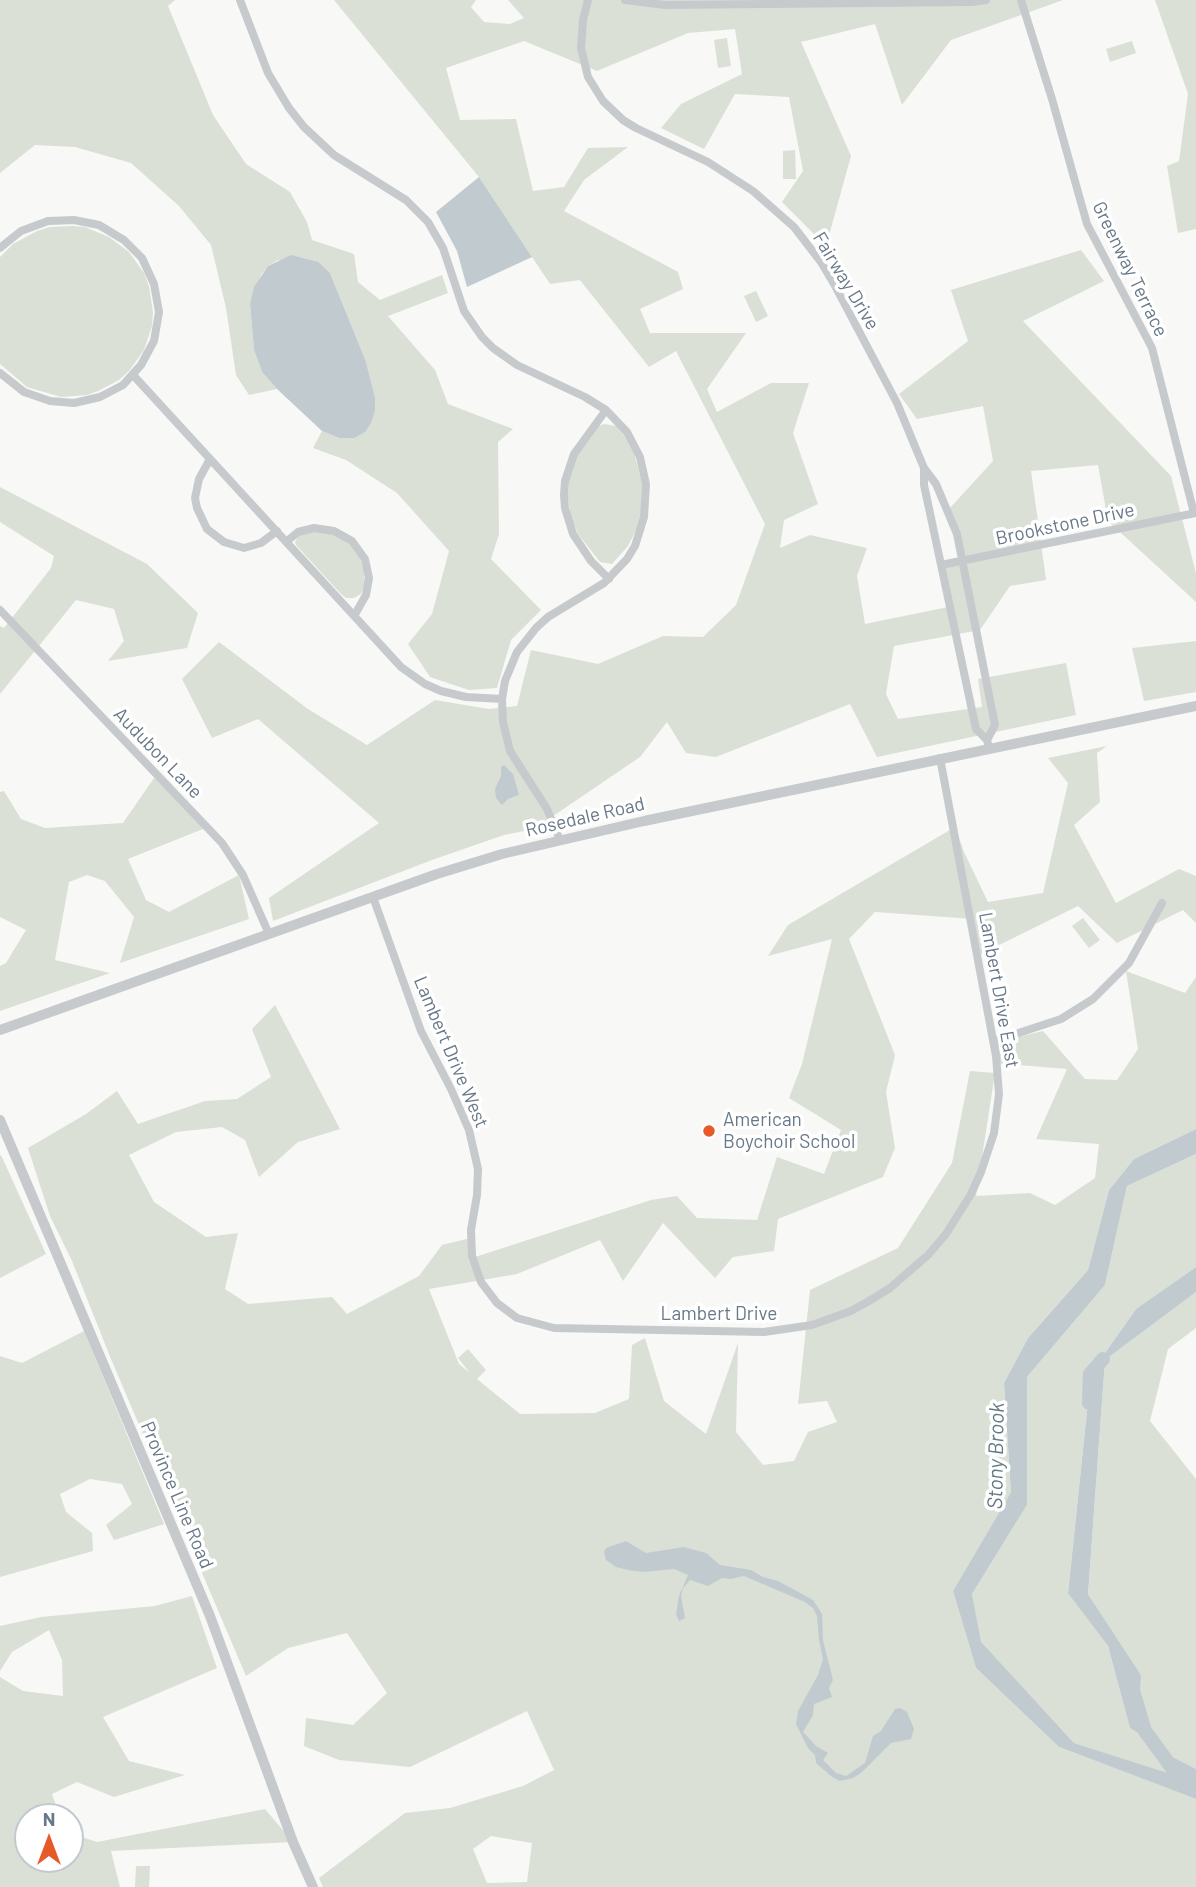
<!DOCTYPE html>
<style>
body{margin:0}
#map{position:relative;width:1196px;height:1887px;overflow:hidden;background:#f8f8f6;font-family:Barlow,sans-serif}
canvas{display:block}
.north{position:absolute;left:14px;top:1803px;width:70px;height:70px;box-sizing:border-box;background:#fff;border:2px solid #c2c9cf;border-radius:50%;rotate:0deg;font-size:19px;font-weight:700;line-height:28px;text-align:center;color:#677887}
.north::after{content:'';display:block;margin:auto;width:24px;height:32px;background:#e65a27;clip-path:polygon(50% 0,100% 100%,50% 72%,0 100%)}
</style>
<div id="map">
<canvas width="1196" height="1887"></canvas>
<div class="north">N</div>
</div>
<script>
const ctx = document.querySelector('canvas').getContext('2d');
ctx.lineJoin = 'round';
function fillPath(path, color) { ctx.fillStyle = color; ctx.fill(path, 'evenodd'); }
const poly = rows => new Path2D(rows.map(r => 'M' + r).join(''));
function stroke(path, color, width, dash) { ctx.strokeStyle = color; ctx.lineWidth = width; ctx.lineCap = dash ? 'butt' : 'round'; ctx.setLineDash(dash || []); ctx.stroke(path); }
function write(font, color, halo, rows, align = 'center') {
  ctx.font = font + ' Barlow,sans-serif'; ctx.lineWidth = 7; ctx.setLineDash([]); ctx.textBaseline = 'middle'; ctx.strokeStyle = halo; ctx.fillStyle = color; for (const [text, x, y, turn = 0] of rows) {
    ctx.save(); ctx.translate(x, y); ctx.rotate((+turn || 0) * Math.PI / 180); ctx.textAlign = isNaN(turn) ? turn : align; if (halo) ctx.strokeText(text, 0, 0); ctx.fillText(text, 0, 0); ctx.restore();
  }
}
fillPath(poly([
 [0,0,175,0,168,6,213,115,246,164,290,192,307,222,312,240,354,254,358,282,380,300,442,275,448,293,388,316,435,370,448,404,513,429,498,442,499,534,491,559,541,610,511,640,497,688,469,690,430,677,408,644,432,614,449,551,397,493,346,460,313,448,322,431,339,438,365,359,330,273,278,260,268,266,261,275,250,304,254,350,262,372,277,389,249,395,236,375,226,308,211,245,179,206,131,163,75,147,35,145,0,173],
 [334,0,476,0,471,7,484,22,510,24,524,18,508,0,1063,0,951,40,902,105,875,24,801,42,851,156,826,246,782,202,803,171,789,97,735,94,704,149,661,128,681,104,742,74,735,29,688,33,597,71,524,41,446,68,460,120,516,119,533,191,564,187,588,148,628,147,584,180,564,211,678,272,683,289,640,309,650,333,746,333,707,389,717,412,771,383,809,383,793,433,818,504,784,520,780,548,810,535,867,548,857,576,865,624,948,607,941,562,965,558,949,509,993,461,983,406,917,419,899,394,968,341,951,290,1081,250,1104,281,1023,321,1171,476,1196,573,1196,602,1108,521,1098,465,1031,471,1046,580,1010,586,980,630,894,646,886,694,898,719,982,707,978,679,1066,663,1076,715,877,757,850,704,716,757,686,753,667,722,640,757,534,829,504,835,432,860,273,921,269,898,379,823,258,719,212,738,182,679,219,642,308,709,367,745,435,700,489,709,517,706,531,650,598,664,663,636,703,637,736,605,765,524,676,351,649,367,580,280,550,284,479,177],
 [1155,0,1196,0,1196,229,1178,233,1167,166,1179,161,1188,94],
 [727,38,731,66,718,68,714,40],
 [1132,41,1136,53,1110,62,1106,49],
 [795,150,796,179,783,179,783,151],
 [73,226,85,227,109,237,129,252,144,273,149,286,153,312,152,326,144,350,129,371,119,380,98,391,87,395,61,397,27,387,0,364,0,257,13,244,37,231,50,227],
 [756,291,768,316,756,322,744,296],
 [604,424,616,426,624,435,634,453,642,482,641,515,638,526,628,546,612,564,600,562,578,534,571,516,568,498,569,479,575,459,586,442,599,426],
 [0,487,147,564,198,613,187,648,108,661,124,641,114,609,76,600,0,694,0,626,4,628,51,568,54,556,0,522],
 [306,532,329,532,351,545,359,555,364,570,365,585,361,594,354,598,346,598,340,593,296,545,295,542,298,536],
 [1196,641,1196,692,1144,701,1132,648],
 [1107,746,1097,753,1100,802,1074,825,1116,903,1179,869,1196,876,1196,923,1183,910,1117,943,1078,906,981,954,974,919,875,912,849,939,895,1055,886,1092,895,1148,883,1177,778,1219,774,1251,733,1257,715,1278,663,1223,623,1281,600,1240,517,1274,429,1289,459,1364,470,1373,458,1358,468,1349,486,1370,477,1379,520,1414,595,1413,629,1399,632,1345,645,1338,664,1401,706,1434,738,1343,736,1432,763,1465,794,1461,808,1432,837,1422,827,1401,798,1404,810,1290,898,1248,952,1163,970,1071,995,1073,976,1196,1030,1193,1055,1205,1095,1178,1099,1144,1036,1139,1067,1069,994,1063,992,1043,1043,1031,1085,1079,1117,1080,1138,1049,1126,971,1185,993,1196,977,1196,1129,1134,1159,1109,1190,1088,1270,1028,1338,1004,1383,1011,1492,953,1591,976,1668,1059,1747,1196,1799,1196,1887,323,1887,319,1878,405,1813,450,1808,523,1786,554,1770,527,1711,410,1767,339,1760,304,1746,306,1718,353,1725,387,1693,347,1633,288,1648,246,1676,111,1359,72,1261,50,1216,28,1148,86,1114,117,1091,138,1124,205,1101,237,1099,271,1077,252,1029,275,1005,340,1129,298,1142,259,1177,245,1140,222,1127,176,1132,129,1155,154,1202,206,1237,238,1233,225,1289,248,1304,332,1297,347,1314,419,1276,442,1245,471,1238,472,1258,651,1200,677,1196,697,1218,757,1220,777,1157,824,1174,841,1130,789,1098,802,1064,832,939,768,956,788,925,955,827,964,852,988,902,1043,893,1068,783,1048,758],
 [491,1836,532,1843,527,1882,487,1883,473,1849],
 [154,778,180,797,208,827,128,859,146,900,169,912,239,875,249,919,120,963,134,917,105,881,87,875,69,882,55,960,110,973,0,1011,0,966,6,963,26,930,0,917,0,792,4,791,21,819,45,828,123,823],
 [1083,918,1100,940,1089,948,1072,926],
 [1196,1154,1196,1267,1136,1309,1091,1373,1068,1592,1108,1646,1130,1728,1151,1742,1181,1778,1074,1743,980,1642,972,1594,1027,1505,1027,1377,1105,1285,1127,1186],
 [1,1155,46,1254,0,1278,0,1156],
 [1196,1292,1196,1328,1168,1349,1150,1421,1196,1479,1196,1769,1167,1754,1139,1723,1141,1675,1088,1594,1105,1360],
 [84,1331,164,1524,114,1540,106,1525,132,1504,122,1484,90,1479,60,1494,66,1512,92,1533,93,1551,0,1577,0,1356,22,1363],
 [192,1596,217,1668,103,1717,129,1761,185,1775,114,1797,77,1782,52,1794,60,1817,28,1817,28,1859,70,1859,70,1833,97,1842,265,1809,293,1842,111,1851,120,1887,0,1887,0,1677,23,1691,63,1696,62,1660,49,1630,12,1652,0,1671,0,1626,41,1617,155,1606],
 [136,1866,150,1866,149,1887,135,1887]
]), '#dae0d6');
fillPath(poly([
 [479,177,532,257,467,287,457,251,436,212],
 [291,255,318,262,330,273,365,359,375,398,375,410,371,423,365,432,354,438,339,438,322,431,277,389,262,372,254,350,250,304,254,287,268,266],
 [504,765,513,774,519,795,508,799,502,805,496,798,495,789,501,776,501,767],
 [1196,1129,1196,1154,1127,1186,1105,1285,1027,1377,1027,1505,972,1594,981,1642,1074,1743,1180,1777,1151,1742,1130,1728,1108,1646,1068,1593,1091,1373,1136,1309,1196,1267,1196,1292,1105,1360,1088,1594,1141,1675,1139,1723,1167,1754,1196,1769,1196,1799,1059,1747,976,1668,953,1591,1011,1492,1004,1383,1028,1338,1088,1270,1109,1190,1134,1159],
 [626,1541,646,1553,684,1547,706,1553,720,1565,751,1570,763,1577,778,1581,813,1600,822,1614,823,1640,833,1680,829,1688,832,1697,814,1704,813,1715,803,1732,816,1746,828,1753,823,1760,836,1773,846,1776,865,1763,873,1736,881,1731,895,1709,900,1708,907,1712,914,1729,911,1739,891,1743,861,1773,853,1778,840,1781,832,1777,816,1763,815,1755,808,1748,796,1724,798,1711,818,1675,823,1659,819,1640,817,1616,813,1608,805,1602,744,1576,731,1579,722,1578,708,1586,690,1580,683,1588,681,1596,685,1618,679,1621,676,1614,679,1596,688,1575,674,1569,643,1572,628,1570,616,1567,606,1560,604,1552,606,1548]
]), '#c1cacf');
stroke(poly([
 [1089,1403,1090,1374,1103,1359],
 [1134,1694,1145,1731,1186,1787]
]), '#c1cacf', 14);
stroke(poly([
 [240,0,268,73,289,108,304,127,334,155,406,200,428,222,443,248,464,311,482,337,493,348,517,365,585,397,606,410,627,432,640,457,646,484,644,517,635,546,627,559,604,583,548,617,536,628,517,652,505,681,502,699,503,722,510,751,547,809,560,840],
 [588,0,583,20,581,48,588,77,603,101,623,120,636,128,708,162,753,191,794,227,821,262,834,284,897,403,924,468,936,484,957,534,995,725,987,740,989,748],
 [625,0,665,5,972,2,986,0],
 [1021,0,1052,99,1087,224,1152,348,1194,513],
 [0,248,21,231,48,221,74,220,99,225,124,240,142,258,154,284,159,312,154,341,141,365,123,385,100,397,74,403,50,401,24,392,0,373],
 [133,375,401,667,425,684,441,691,466,697,502,699],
 [606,410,574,454,565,481,564,495,565,508,573,534,591,561,609,579],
 [210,459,199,479,195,498,197,508,207,529,224,542,244,548,261,543,277,531],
 [924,468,924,485,976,729,987,740],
 [286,542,298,532,314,528,334,531,352,541,365,559,369,578,366,595,354,616],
 [941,565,1196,513],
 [0,610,222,843,243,875,269,934],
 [373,897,421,1031,451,1089,469,1130,478,1169,477,1195,471,1230,472,1256,481,1282,497,1303,517,1318,554,1328,764,1332,812,1325,851,1311,869,1301,890,1288,928,1255,946,1234,971,1194,981,1172,994,1133,999,1094,996,1056,940,758],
 [994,1041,1061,1019,1093,999,1129,963,1162,903]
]), '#c6cacd', 8);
stroke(poly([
 [0,1030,437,874,502,854,644,821,1196,706],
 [0,1120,210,1616,293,1842,313,1887]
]), '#c6cacd', 10);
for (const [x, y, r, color] of [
 [709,1131,7,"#e65a27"]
]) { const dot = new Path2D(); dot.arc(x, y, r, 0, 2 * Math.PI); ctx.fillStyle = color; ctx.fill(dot); stroke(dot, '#fff', 2.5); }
write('19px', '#677887', '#fff', [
 ["Greenway Terrace",1130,269,64],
 ["Fairway Drive",846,281,59],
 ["Brookstone Drive",1065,524,-12],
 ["Audubon Lane",158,753,46],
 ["Rosedale Road",585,817,-13],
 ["Lambert Drive East",999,990,80],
 ["Lambert Drive West",451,1052,67],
 ["Lambert Drive",719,1314],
 ["Province Line Road",177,1495,67]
]);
write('19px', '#677887', '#fff', [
 ["American",723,1120],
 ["Boychoir School",723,1142]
], 'left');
write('italic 21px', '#637983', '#fff', [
 ["Stony Brook",996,1456,-89]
]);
</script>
